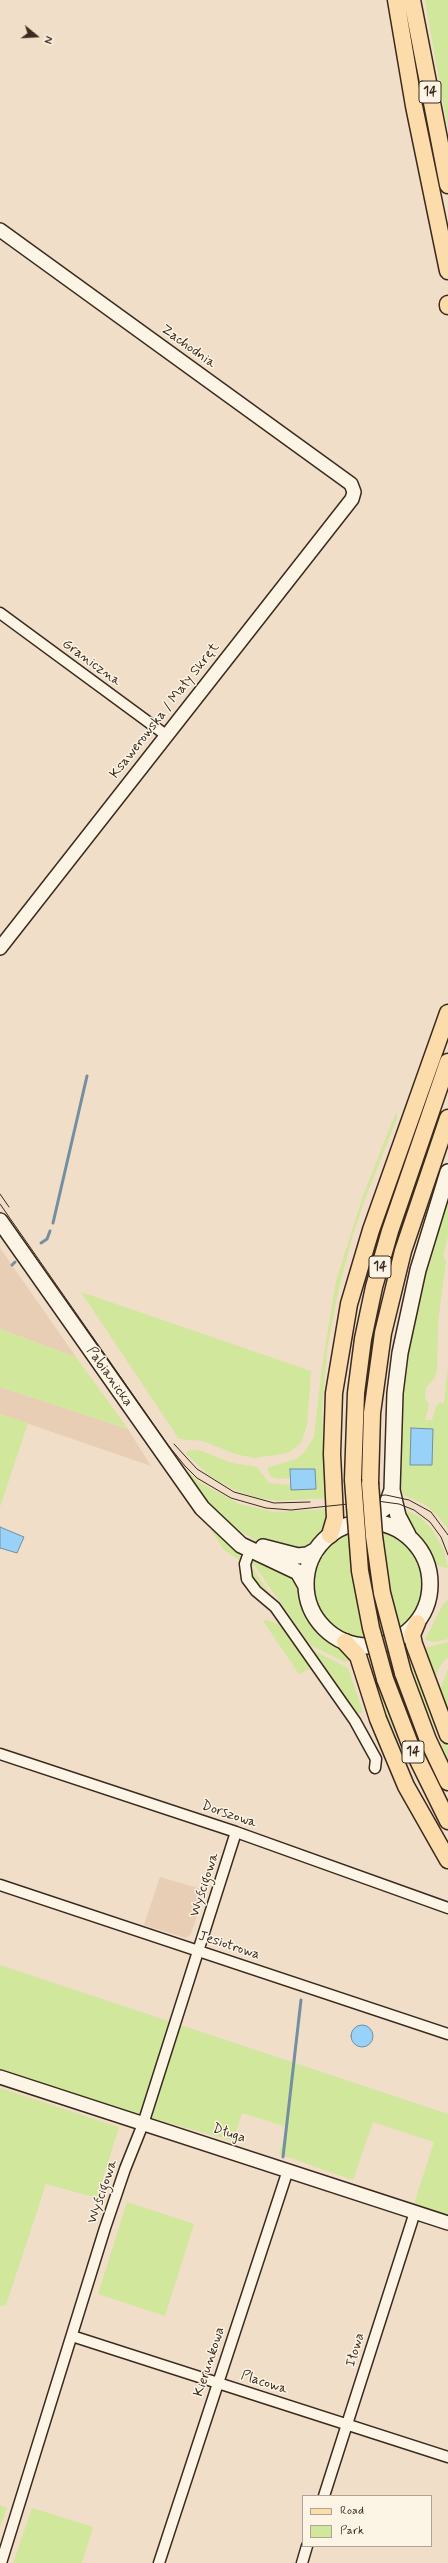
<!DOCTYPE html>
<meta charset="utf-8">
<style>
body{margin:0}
#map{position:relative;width:448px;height:2563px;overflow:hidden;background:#f0dec8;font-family:Mynerve,sans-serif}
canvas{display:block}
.legend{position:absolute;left:302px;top:2495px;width:130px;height:52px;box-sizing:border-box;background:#fcf5e5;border:1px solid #afa495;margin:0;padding:5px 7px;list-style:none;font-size:12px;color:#3b2a1e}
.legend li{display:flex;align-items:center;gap:8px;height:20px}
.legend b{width:20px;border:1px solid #afa495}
.north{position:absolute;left:16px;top:16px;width:40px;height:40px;-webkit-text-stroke:3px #fcf5e5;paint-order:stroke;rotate:108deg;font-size:11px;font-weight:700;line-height:16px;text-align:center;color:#3b2a1e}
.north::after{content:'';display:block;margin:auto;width:14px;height:18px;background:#3b2a1e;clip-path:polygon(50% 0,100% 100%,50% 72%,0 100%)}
</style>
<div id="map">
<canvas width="448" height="2563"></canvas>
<ul class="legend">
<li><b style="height:5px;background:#fddcac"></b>Road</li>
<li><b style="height:11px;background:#d0e79c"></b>Park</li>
</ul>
<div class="north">N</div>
</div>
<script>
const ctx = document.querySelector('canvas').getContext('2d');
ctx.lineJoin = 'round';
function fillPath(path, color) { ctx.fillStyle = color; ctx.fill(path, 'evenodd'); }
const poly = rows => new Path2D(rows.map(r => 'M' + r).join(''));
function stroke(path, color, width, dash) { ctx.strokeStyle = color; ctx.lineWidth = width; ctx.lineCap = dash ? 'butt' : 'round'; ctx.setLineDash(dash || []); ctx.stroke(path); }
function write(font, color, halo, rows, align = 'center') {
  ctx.font = font + ' Mynerve,sans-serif'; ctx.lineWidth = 3; ctx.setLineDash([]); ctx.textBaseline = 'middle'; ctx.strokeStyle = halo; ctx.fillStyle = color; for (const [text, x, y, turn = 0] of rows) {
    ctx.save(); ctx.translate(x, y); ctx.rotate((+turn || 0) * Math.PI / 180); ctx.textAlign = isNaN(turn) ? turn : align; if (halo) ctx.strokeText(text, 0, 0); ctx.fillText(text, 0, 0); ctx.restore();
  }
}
fillPath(poly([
 [0,1248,76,1357,0,1329],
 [0,1387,128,1429,151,1466,0,1414],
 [160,1877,205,1890,191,1934,186,1938,144,1925]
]), '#e8ceb4');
fillPath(poly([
 [425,0,448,0,448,127,446,119],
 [396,1112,397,1118,365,1199,352,1238,339,1288,327,1350,322,1410,325,1498,278,1501,254,1497,233,1489,210,1476,185,1453,190,1450,199,1450,232,1463,257,1467,269,1483,291,1485,292,1490,290,1470,291,1478,278,1479,271,1477,267,1468,296,1459,304,1453,314,1437,322,1367,336,1281,363,1196],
 [448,1196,448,1236,443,1257,446,1261,438,1322,437,1372,434,1379,426,1387,425,1399,429,1405,425,1420,432,1420,436,1406,439,1403,444,1403,448,1367,448,1529,437,1515,424,1504,399,1493,402,1404,408,1354,431,1250],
 [81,1292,311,1371,307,1425,301,1443,288,1453,254,1458,235,1454,203,1441,179,1439],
 [0,1329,76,1357,128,1429,0,1387],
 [0,1414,28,1423,0,1507],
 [176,1460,199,1482,239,1504,274,1512,328,1509,329,1519,324,1532,305,1550,255,1540,227,1523,211,1509],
 [400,1507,420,1517,432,1529,444,1550,448,1568,438,1566,433,1561,424,1544,408,1528],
 [205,1521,223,1538,239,1550,241,1561,224,1550],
 '313 1584a56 56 0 1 1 112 0a56 56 0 1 1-112 0Z',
 [254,1559,290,1571,301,1591,310,1619,321,1632,340,1646,353,1661,345,1662,310,1645,255,1566,249,1564],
 [248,1567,253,1569,275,1601,263,1592,251,1578],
 [448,1600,448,1639,434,1642,425,1640,443,1604],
 [267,1620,282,1626,312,1667,310,1669,299,1674,263,1621],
 [409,1639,410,1645,405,1650,371,1659,365,1658,363,1652,385,1649],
 [448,1642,448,1657,440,1666,434,1681,425,1648],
 [309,1648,348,1668,363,1713,354,1713],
 [413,1652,448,1749,448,1759,421,1695,407,1653],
 [370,1664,403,1756,421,1795,448,1842,448,1849,407,1776,366,1665],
 [448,1669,448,1719,440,1690],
 [0,1965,448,2114,448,2218,413,2207,434,2142,373,2122,353,2180,279,2154,287,2127,242,2113,233,2141,137,2114,0,2069],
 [0,2088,119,2127,97,2198,46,2184,6,2305,0,2306],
 [127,2202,194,2224,165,2316,98,2294],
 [0,2505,7,2508,0,2527],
 [32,2508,93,2527,82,2563,13,2563]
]), '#d0e79c');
const water = poly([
 [411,1428,433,1429,432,1465,410,1465,411,1428],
 [290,1469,315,1469,316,1489,291,1490,290,1469],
 [0,1527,24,1537,17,1553,0,1548,0,1527],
 '351 2036a11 11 0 1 1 22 0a11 11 0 1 1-22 0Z'
]);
fillPath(water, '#99d2f9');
stroke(water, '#738fa1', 1);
stroke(poly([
 [53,1223,87,1076],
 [41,1243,47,1239,50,1231],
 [12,1265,15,1262],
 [283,2157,301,2000]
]), '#738fa1', 3);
const minor = poly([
 [0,613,166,735],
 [250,1550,245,1564,247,1579,256,1591,275,1607,355,1721,376,1759,375,1768],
 [0,1754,236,1832,448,1908],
 [0,1885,448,2034],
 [72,2336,448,2457],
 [324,2496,415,2212],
 [1,2563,105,2228,125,2169,143,2124,236,1832],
 [159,2563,288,2170],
 [302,2563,307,2546]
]);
const tertiary = poly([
 [0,230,351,484,354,492,352,499,0,948],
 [0,2077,448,2223]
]);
const secondary = poly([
 [0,1221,202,1508,241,1545,298,1572,306,1586],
 [366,1522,386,1507,392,1490],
 '306 1584a62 62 0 1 1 124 0a62 62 0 1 1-124 0Z',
 [408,1535,398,1516,392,1490,395,1393,400,1353,418,1270,448,1172],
 [263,1547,298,1556,307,1555,316,1550]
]);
const primary = poly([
 [396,0,414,106,448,271],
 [412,0,448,185],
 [448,304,448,306],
 [353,1480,356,1393,363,1339,374,1287,390,1231,448,1062],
 [370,1483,372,1413,383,1333,403,1251,448,1118],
 [330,1535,335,1518,332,1454,334,1393,349,1304,371,1230,448,1013],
 [417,1623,412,1635,414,1644,448,1735],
 [345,1642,358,1656,378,1719,406,1786,448,1860],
 [403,1673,428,1740,448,1782],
 [385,1679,410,1744,448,1821]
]);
stroke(minor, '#3b2a1e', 13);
stroke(tertiary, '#3b2a1e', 16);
stroke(secondary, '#3b2a1e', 18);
stroke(primary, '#3b2a1e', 19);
stroke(minor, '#fcf5e5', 10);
stroke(tertiary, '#fcf5e5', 13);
stroke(secondary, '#fcf5e5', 15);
stroke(primary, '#fddcac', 16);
stroke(poly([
 [0,1194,9,1207],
 [0,1204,168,1445,185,1466,197,1478,231,1498,266,1508,291,1510,377,1501,399,1504,414,1510,430,1522,441,1537,448,1555],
 [174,1444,197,1469,234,1492,274,1503,310,1502],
 [358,1497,386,1495,409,1500,431,1512,448,1535]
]), '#3b2a1e', 1);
const primaryBridge = poly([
 [353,1480,360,1571,371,1628,385,1679],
 [370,1483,374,1536,382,1593,403,1673]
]);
stroke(primaryBridge, '#3b2a1e', 19, []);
stroke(primaryBridge, '#fddcac', 16);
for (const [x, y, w] of [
 [430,92,22],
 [380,1267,22],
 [413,1752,22]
]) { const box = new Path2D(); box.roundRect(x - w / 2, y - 11, w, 22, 3); ctx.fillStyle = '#fcf5e5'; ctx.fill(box); stroke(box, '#3b2a1e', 1); }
write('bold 13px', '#3b2a1e', null, [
 ["14",430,92],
 ["14",380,1267],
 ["14",413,1752]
]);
write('14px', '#3b2a1e', '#fcf5e5', [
 ["Zachodnia",188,347,36],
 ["Graniczna",91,663,36],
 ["Ksawerowska / Mały Skręt",165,711,-52],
 ["Pabianicka",109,1377,55],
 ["Dorszowa",229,1815,19],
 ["Wyścigowa",205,1885,-72],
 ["Jesiotrowa",229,1946,18],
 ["Długa",229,2134,18],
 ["Wyścigowa",103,2192,-71],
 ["Iłowa",356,2350,-73],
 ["Kierunkowa",210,2362,-72],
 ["Placowa",264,2383,18]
]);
</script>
